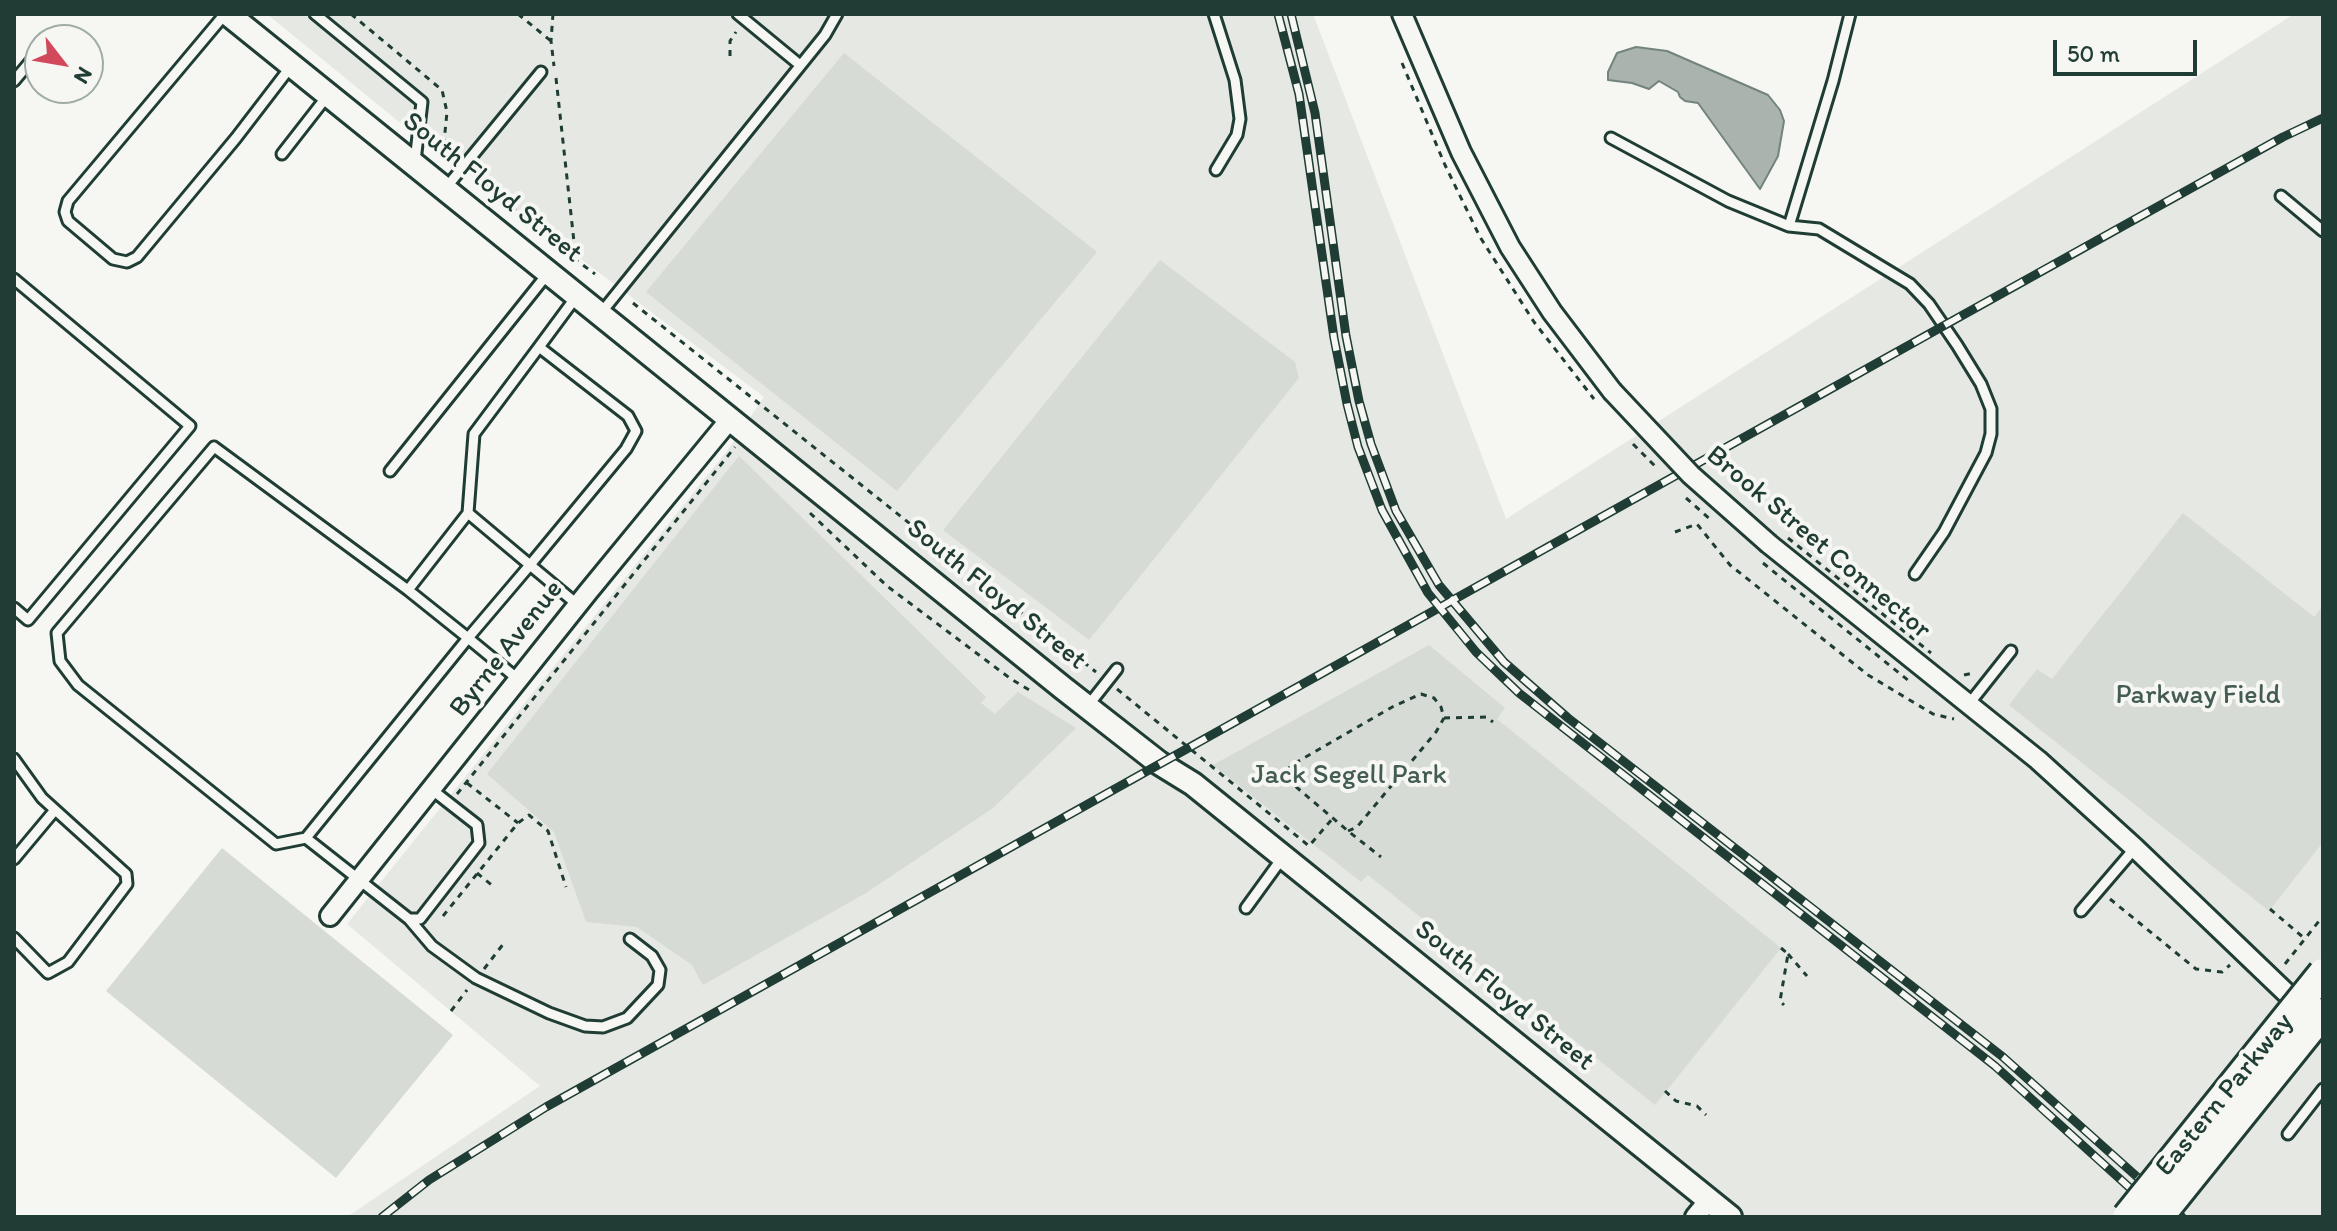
<!DOCTYPE html>
<style>
body{margin:0}
#map{position:relative;width:2337px;height:1231px;overflow:hidden;background:#f6f6f2;font-family:Itim,sans-serif}
canvas{display:block}
.frame{position:absolute;inset:0;border:16px solid #1f3d34;pointer-events:none}
.north{position:absolute;left:24px;top:24px;width:80px;height:80px;box-sizing:border-box;background:#f6f6f2;border:2px solid #a0aca6;border-radius:50%;rotate:121deg;font-size:22px;font-weight:700;line-height:32px;text-align:center;color:#1f3d34}
.north::after{content:'';display:block;margin:auto;width:28px;height:36px;background:#d1495b;clip-path:polygon(50% 0,100% 100%,50% 72%,0 100%)}
.scale{position:absolute;left:2053px;top:40px;width:144px;height:36px;box-sizing:border-box;border:4px solid #1f3d34;border-top:0;padding-left:10px;font-size:24px;line-height:28px;white-space:nowrap;color:#1f3d34;-webkit-text-stroke:6px #f6f6f2;paint-order:stroke}
</style>
<div id="map">
<canvas width="2337" height="1231"></canvas>
<div class="frame"></div>
<div class="north">N</div>
<div class="scale">50 m</div>
</div>
<script>
const ctx = document.querySelector('canvas').getContext('2d');
ctx.lineJoin = 'round';
function fillPath(path, color) { ctx.fillStyle = color; ctx.fill(path, 'evenodd'); }
const poly = rows => new Path2D(rows.map(r => 'M' + r).join(''));
function stroke(path, color, width, dash) { ctx.strokeStyle = color; ctx.lineWidth = width; ctx.lineCap = dash ? 'butt' : 'round'; ctx.setLineDash(dash || []); ctx.stroke(path); }
function write(font, color, halo, rows, align = 'center') {
  ctx.font = font + ' Itim,sans-serif'; ctx.lineWidth = 8; ctx.setLineDash([]); ctx.textBaseline = 'middle'; ctx.strokeStyle = halo; ctx.fillStyle = color; for (const [text, x, y, turn = 0] of rows) {
    ctx.save(); ctx.translate(x, y); ctx.rotate((+turn || 0) * Math.PI / 180); ctx.textAlign = isNaN(turn) ? turn : align; if (halo) ctx.strokeText(text, 0, 0); ctx.fillText(text, 0, 0); ctx.restore();
  }
}
fillPath(poly([
 [267,14,1313,14,1506,519,2294,14,2323,14,2323,1217,347,1217,540,1086,347,924,727,451,764,397,398,121]
]), '#e6e8e4');
fillPath(poly([
 [844,53,1097,252,897,491,646,292],
 [1160,260,1295,362,1299,378,1089,640,943,530],
 [739,456,986,697,981,703,995,714,1018,692,1076,728,993,808,866,893,703,985,692,965,637,927,586,922,554,832,487,774],
 [2183,513,2314,617,2323,606,2323,842,2269,911,2009,705,2037,669,2052,679],
 [1429,645,1505,708,1497,719,1781,948,1655,1105,1368,875,1361,882,1213,765],
 [222,848,453,1035,336,1178,106,991]
]), '#d6dbd6');
const water = poly([
 [1636,47,1667,51,1768,95,1780,110,1784,121,1778,156,1760,189,1698,103,1685,101,1680,97,1678,92,1659,81,1649,89,1632,83,1608,80,1608,72,1617,53,1636,47]
]);
fillPath(water, '#aab3ae');
stroke(water, '#72847d', 2);
const service = poly([
 [225,14,68,201,65,212,68,221,113,259,127,262,137,257,236,138,292,65],
 [315,14,422,102,415,161],
 [738,14,800,65],
 [1214,14,1235,80,1240,119,1237,135,1216,170],
 [49,40,50,39],
 [14,81,40,50],
 [1611,138,1728,201,1789,226,1819,229,1910,284,1929,304,1957,345,1981,384,1991,409,1991,434,1986,453,1944,532,1915,574],
 [282,154,328,95],
 [445,189,541,72],
 [2281,196,2323,231],
 [1789,226,1833,81,1850,14],
 [14,279,190,426,28,620,14,608],
 [601,313,825,35,837,14],
 [539,347,474,434,468,513,530,565,626,449,636,431,628,416,539,347,576,297],
 [390,471,549,272],
 [408,590,468,513],
 [519,680,468,638,408,590,214,447,57,633,60,661,78,685,276,844,306,838,468,638,530,565,578,605],
 [1969,704,2011,651],
 [1087,707,1117,669],
 [14,759,42,798,126,874,127,884,68,962,48,973,14,938],
 [306,838,409,919,420,919,479,843,477,825,431,789],
 [14,859,55,810],
 [1246,908,1283,857],
 [2081,911,2135,848],
 [409,919,432,946,476,978,549,1013,585,1026,603,1027,627,1018,658,985,660,970,652,956,630,939],
 [2288,1134,2323,1089]
]);
const minor = poly([
 [1402,14,1461,152,1510,247,1552,312,1612,391],
 [1769,544,2038,760,2135,848,2303,1009],
 [330,916,588,592,731,418],
 [1695,1217,1709,1200]
]);
const tertiary = poly([
 [228,14,1063,688,1159,763,1193,784,1730,1217]
]);
stroke(service, '#1f3d34', 15);
stroke(minor, '#1f3d34', 24);
stroke(tertiary, '#1f3d34', 28);
stroke(poly([
 [351,14,442,90,447,112,443,152,451,158],
 [518,14,551,41],
 [553,14,551,41,554,66],
 [730,56,730,41,736,32],
 [556,78,576,260,595,274],
 [474,176,576,260],
 [633,303,1096,672],
 [810,513,887,586,1011,679,1031,691],
 [1675,532,1697,524,1730,565,1868,675,1933,714,1954,719],
 [1964,675,1973,673],
 [1117,689,1309,846,1333,818],
 [1444,718,1486,717,1493,722],
 [467,783,518,823],
 [457,794,735,447],
 [1348,831,1357,827,1436,732,1444,718,1441,707,1434,698,1421,694,1394,706,1290,766,1288,774,1288,780,1348,831,1381,857],
 [477,873,494,887],
 [2110,899,2196,969,2222,972,2230,965],
 [2270,909,2304,938],
 [443,916,518,823,529,815,548,831,566,887],
 [1781,948,1788,954,1780,1001,1784,1005],
 [1788,954,1807,976],
 [2285,964,2323,916],
 [484,969,504,943],
 [451,1011,467,990],
 [1665,1091,1676,1101,1697,1106,1706,1115]
]), '#1f3d34', 3, [6, 6]);
stroke(service, '#f6f6f2', 9);
stroke(minor, '#f6f6f2', 18);
stroke(tertiary, '#f6f6f2', 22);
const rail = poly([
 [1278,14,1299,94,1334,338,1347,404,1358,447,1382,510,1428,593,1476,652,1519,693,1995,1066,2162,1217],
 [1291,14,1315,113,1346,336,1359,401,1371,444,1396,511,1439,585,1504,662,1568,718,2003,1057,2182,1217],
 [382,1217,429,1180,546,1107,1954,320,2283,137,2323,118]
]);
stroke(rail, '#1f3d34', 9);
stroke(rail, '#f6f6f2', 6, [18]);
const minorBridge = poly([
 [1612,391,1691,475,1769,544]
]);
const primaryBridge = poly([
 [2127,1217,2323,973],
 [2159,1217,2323,1013]
]);
stroke(minorBridge, '#1f3d34', 24, []);
stroke(primaryBridge, '#1f3d34', 34, []);
stroke(poly([
 [1402,63,1445,165,1480,237,1534,322,1594,399],
 [1633,444,1656,467],
 [1686,498,1711,520],
 [1788,538,1931,653],
 [1763,563,1909,681]
]), '#1f3d34', 3, [6, 6]);
stroke(minorBridge, '#f6f6f2', 18);
stroke(primaryBridge, '#f6f6f2', 28);
write('28px', '#1f3d34', '#f6f6f2', [
 ["South Floyd Street",492,188,39],
 ["Brook Street Connector",1818,543,40],
 ["South Floyd Street",996,595,39],
 ["Byrne Avenue",507,649,-52],
 ["South Floyd Street",1504,996,39],
 ["Eastern Parkway",2225,1095,-51]
]);
write('28px', '#445d54', '#f6f6f2', [
 ["Parkway Field",2198,696],
 ["Jack Segell Park",1349,776]
]);
</script>
